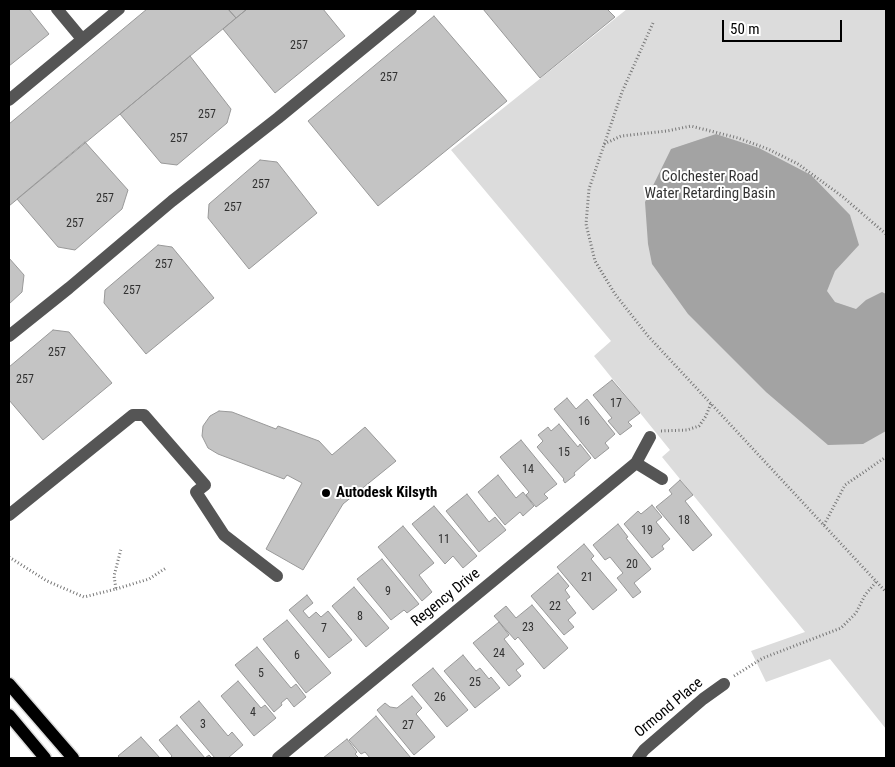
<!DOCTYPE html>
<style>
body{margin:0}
#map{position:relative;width:895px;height:767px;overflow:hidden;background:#fff;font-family:"Roboto Condensed",sans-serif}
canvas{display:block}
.frame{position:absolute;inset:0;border:10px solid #000;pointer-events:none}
.scale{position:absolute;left:722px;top:20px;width:120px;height:22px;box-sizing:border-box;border:2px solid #000;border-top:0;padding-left:6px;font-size:15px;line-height:18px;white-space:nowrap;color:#000;-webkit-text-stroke:4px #fff;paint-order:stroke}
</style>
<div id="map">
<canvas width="895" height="767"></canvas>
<div class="frame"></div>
<div class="scale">50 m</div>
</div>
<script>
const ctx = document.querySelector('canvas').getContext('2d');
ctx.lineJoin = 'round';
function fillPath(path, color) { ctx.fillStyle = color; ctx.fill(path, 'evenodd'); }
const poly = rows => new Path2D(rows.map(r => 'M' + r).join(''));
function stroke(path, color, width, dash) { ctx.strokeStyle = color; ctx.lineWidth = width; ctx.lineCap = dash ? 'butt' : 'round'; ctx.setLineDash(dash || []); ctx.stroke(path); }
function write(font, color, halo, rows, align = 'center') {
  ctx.font = font + ' "Roboto Condensed",sans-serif'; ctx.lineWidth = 4; ctx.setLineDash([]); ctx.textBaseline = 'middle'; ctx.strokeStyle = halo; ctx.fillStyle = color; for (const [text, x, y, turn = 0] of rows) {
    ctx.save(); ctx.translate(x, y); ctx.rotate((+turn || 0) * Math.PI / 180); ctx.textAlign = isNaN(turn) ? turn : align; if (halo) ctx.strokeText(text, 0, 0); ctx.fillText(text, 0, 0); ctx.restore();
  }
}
fillPath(poly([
 [627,9,886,9,886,729,830,659,766,682,751,651,805,632,662,457,670,450,594,356,611,341,451,150]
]), '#dcdcdc');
fillPath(poly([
 [716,134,759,148,811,175,850,215,859,245,835,271,827,291,835,302,856,309,866,300,882,292,886,294,886,431,863,444,828,445,766,392,688,314,652,264,648,244,645,202,671,149]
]), '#a3a3a3');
const building = poly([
 [9,9,29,9,49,34,9,66,9,9],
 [147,9,228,9,236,18,9,206,9,124,147,9],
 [228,9,247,9,236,18,228,9],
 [247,9,323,9,345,36,275,93,223,29,247,9],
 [483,9,607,9,615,17,540,78,483,9],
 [434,16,507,101,378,206,308,121,434,16],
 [190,56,231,109,227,123,177,165,161,163,120,114,190,56],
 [85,142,128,190,122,209,75,250,58,247,17,199,85,142],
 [260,160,277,162,317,213,249,269,208,218,209,204,260,160],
 [158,245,172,247,214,298,146,354,104,303,105,290,158,245],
 [9,258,24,275,22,292,9,304,9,258],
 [53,330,69,332,112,383,43,440,9,400,9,367,53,330],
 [612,380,640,413,628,422,632,426,620,435,608,421,612,418,593,395,612,380],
 [567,398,576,409,587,399,615,434,605,443,609,448,595,459,554,409,567,398],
 [219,411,232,412,276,429,278,426,319,441,332,455,365,427,396,461,343,504,303,570,266,549,302,483,287,475,284,479,218,454,208,448,202,436,203,426,210,416,219,411],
 [559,424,578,447,580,444,591,458,574,473,575,475,565,483,563,480,564,479,537,447,543,441,538,435,548,427,551,431,559,424],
 [521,440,557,484,544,494,548,498,536,507,526,495,529,492,500,457,521,440],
 [498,475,516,498,523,492,534,506,523,516,520,512,505,525,478,492,498,475],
 [680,480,693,495,685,501,712,535,693,551,656,507,672,494,669,490,680,480],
 [467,494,489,522,495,517,506,530,479,552,446,511,467,494],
 [652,505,662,517,656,522,670,539,662,546,664,549,652,558,624,524,638,511,641,514,652,505],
 [434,506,477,556,463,568,453,556,445,564,412,524,434,506],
 [618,524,628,537,626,538,651,569,634,583,641,592,633,598,617,578,623,573,610,557,605,560,593,545,618,524],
 [403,526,434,563,419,575,432,592,422,601,378,547,403,526],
 [584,544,594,556,591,559,617,590,593,610,557,567,584,544],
 [382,559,419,604,407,613,404,610,391,620,357,579,382,559],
 [558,573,569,586,565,590,570,597,566,600,576,613,568,620,574,627,564,635,531,596,558,573],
 [354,587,389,628,366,647,332,606,354,587],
 [307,595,313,603,303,611,309,618,316,612,321,617,328,611,352,640,329,658,289,610,307,595],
 [532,605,568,648,544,669,518,637,515,640,494,616,506,606,516,618,532,605],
 [287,620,331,673,306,693,263,639,287,620],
 [499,622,509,635,504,639,524,664,516,670,521,676,509,686,473,643,499,622],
 [257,647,291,688,296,684,306,697,294,707,287,698,281,703,282,705,274,712,235,665,257,647],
 [463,655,476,671,480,668,489,679,491,677,500,688,475,708,444,671,463,655],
 [433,668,468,710,447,727,412,685,433,668],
 [238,681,261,708,265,705,276,718,254,736,221,696,238,681],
 [412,696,422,708,416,714,435,737,414,755,377,710,385,703,390,707,397,708,412,696],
 [199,701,228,736,232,732,243,745,228,758,215,758,180,717,199,701],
 [376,716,411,758,370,758,365,752,361,754,349,740,376,716],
 [177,725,205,758,209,755,212,758,170,758,172,756,159,740,177,725],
 [141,737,160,758,120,758,118,756,141,737],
 [347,739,357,752,355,754,359,758,323,758,347,739]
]);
fillPath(building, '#c4c4c4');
stroke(building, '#999', 1);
const major = poly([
 [9,684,73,758],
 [9,715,45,758]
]);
stroke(major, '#dbdbdb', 15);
stroke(poly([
 [653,23,622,92,589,189,586,224,595,261,615,294,648,336,886,592],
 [604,144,621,136,667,131,691,126,738,138,768,149,798,164,843,197,886,234],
 [661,431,687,430,699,426,706,416,711,403],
 [824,525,845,485,886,457],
 [9,557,47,581,84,597,116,589,114,576,121,549],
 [116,589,149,579,166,568],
 [734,676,763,658,841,628,856,613,865,595,876,582]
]), '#777', 3, [1, 2.5]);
stroke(poly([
 [57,9,82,39],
 [9,100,119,9],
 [9,336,69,288,172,201,278,118,411,9],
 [636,463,662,479],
 [9,515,133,415,144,415,205,485,196,492,224,535,277,576],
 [278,758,636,463,650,437],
 [638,758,644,750,703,699,724,684]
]), '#555', 12);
stroke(major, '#000', 12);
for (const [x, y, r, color] of [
 [326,493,5,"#000"]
]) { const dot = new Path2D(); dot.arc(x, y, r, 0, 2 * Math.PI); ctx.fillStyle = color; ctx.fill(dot); stroke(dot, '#fff', 2); }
write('12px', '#313131', null, [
 ["257",299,46],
 ["257",389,78],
 ["257",207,115],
 ["257",179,139],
 ["257",261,185],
 ["257",105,199],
 ["257",233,208],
 ["257",75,224],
 ["257",164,265],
 ["257",132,291],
 ["257",57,353],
 ["257",25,380],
 ["17",616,404],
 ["16",584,422],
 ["15",564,453],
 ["14",528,470],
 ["18",684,521],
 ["19",647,531],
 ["11",444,540],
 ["20",632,565],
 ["21",587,578],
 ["9",388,592],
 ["22",555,607],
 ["8",360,617],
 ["23",528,628],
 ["7",324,629],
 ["24",499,654],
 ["6",297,656],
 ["5",261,674],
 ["25",475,683],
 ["26",440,698],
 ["4",253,713],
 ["3",203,725],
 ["27",408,726]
]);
write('15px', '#333', '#fff', [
 ["Colchester Road",710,177],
 ["Water Retarding Basin",710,194]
]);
write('bold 15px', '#000', '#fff', [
 ["Autodesk Kilsyth",336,493]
], 'left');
write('15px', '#000', '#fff', [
 ["Regency Drive",446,598,-39],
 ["Ormond Place",669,708,-40]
]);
</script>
